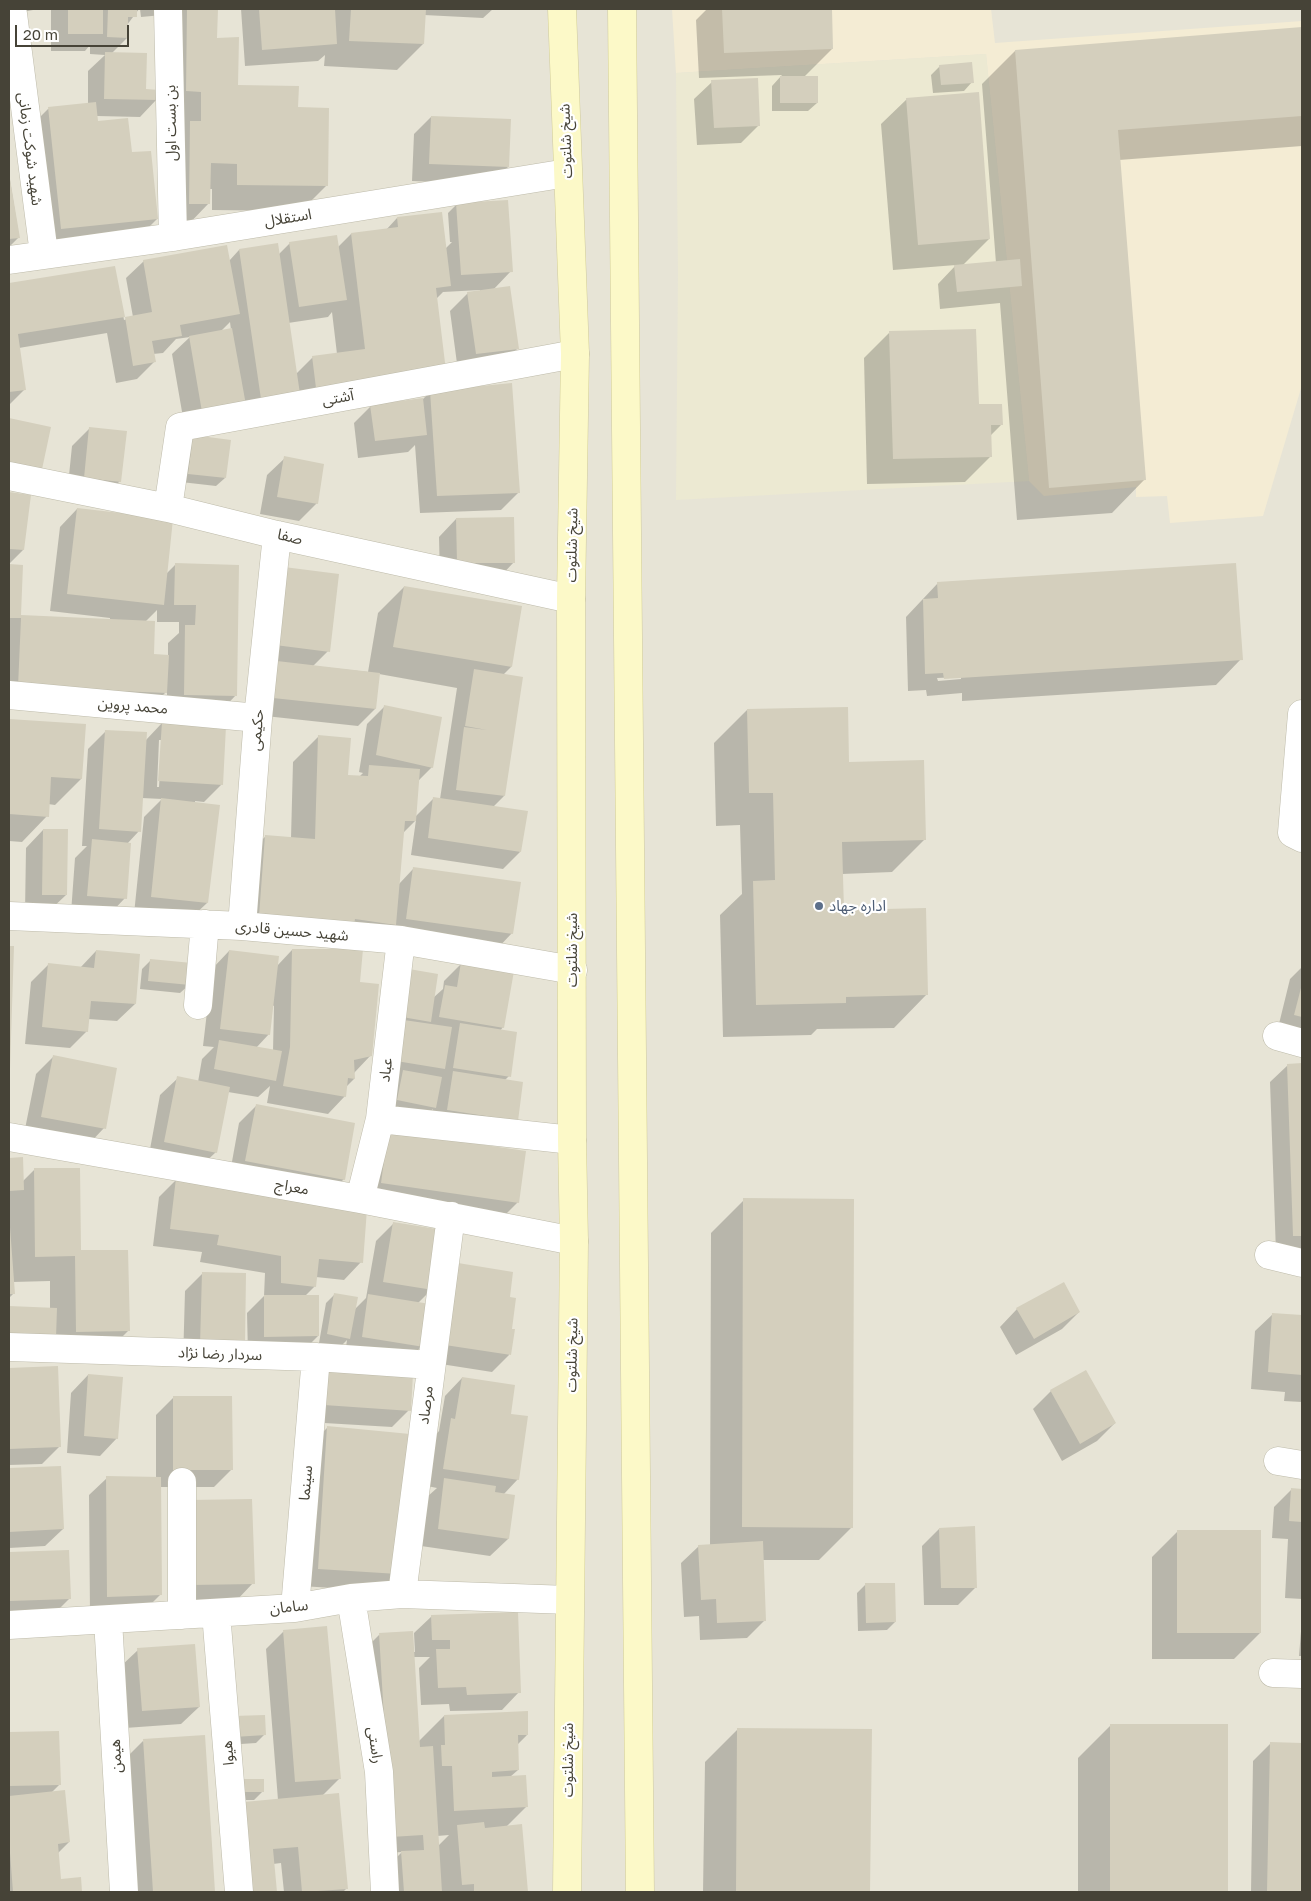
<!DOCTYPE html>
<meta charset="utf-8">
<style>
body{margin:0}
#map{position:relative;width:1311px;height:1901px;overflow:hidden;background:#f3f2e8;font-family:"Golos Text",sans-serif}
canvas{display:block}
.frame{position:absolute;inset:0;border:10px solid #464337;pointer-events:none}
.scale{position:absolute;left:15px;top:25px;width:114px;height:22px;box-sizing:border-box;border:2px solid #464337;border-top:0;padding-left:6px;font-size:15px;line-height:18px;white-space:nowrap;color:#464337;-webkit-text-stroke:4px #fff;paint-order:stroke}
</style>
<div id="map">
<canvas width="1311" height="1901"></canvas>
<div class="frame"></div>
<div class="scale">20 m</div>
</div>
<script>
const ctx = document.querySelector('canvas').getContext('2d');
ctx.lineJoin = 'round';
function fillPath(path, color) { ctx.fillStyle = color; ctx.fill(path, 'evenodd'); }
const poly = rows => new Path2D(rows.map(r => 'M' + r).join(''));
function stroke(path, color, width, dash) { ctx.strokeStyle = color; ctx.lineWidth = width; ctx.lineCap = dash ? 'butt' : 'round'; ctx.setLineDash(dash || []); ctx.stroke(path); }
function write(font, color, halo, rows, align = 'center') {
  ctx.font = font + ' "Golos Text","Noto Sans Arabic",sans-serif'; ctx.lineWidth = 4.5; ctx.setLineDash([]); ctx.textBaseline = 'middle'; ctx.strokeStyle = halo; ctx.fillStyle = color; for (const [text, x, y, turn = 0] of rows) {
    ctx.save(); ctx.translate(x, y); ctx.rotate((+turn || 0) * Math.PI / 180); ctx.textAlign = isNaN(turn) ? turn : align; if (halo) ctx.strokeText(text, 0, 0); ctx.fillText(text, 0, 0); ctx.restore();
  }
}
fillPath(poly([
 [9,9,1302,9,1302,1892,9,1892]
]), '#e7e4d6');
fillPath(poly([
 [672,9,991,9,995,43,1302,21,1302,385,1263,516,1170,523,1167,496,1136,497,1136,487,1044,496,1029,481,986,54,676,73]
]), '#f4ecd4');
fillPath(poly([
 [986,54,1029,481,676,500,678,273,676,73]
]), '#ece9d2');
fillPath(poly([
 [12,9,38,9,13,14],
 [51,9,139,9,127,25,127,38,111,54,145,91,157,99,140,117,97,116,97,123,131,154,157,219,140,236,44,246,31,126,48,109,88,105,88,71,105,55,90,54,90,45,85,51,51,51],
 [140,9,217,9,216,39,237,87,297,108,327,185,301,211,212,210,212,189,209,189,209,203,184,229,173,14,141,17],
 [241,9,493,9,483,18,424,15,423,44,397,70,324,66,325,55,318,61,245,66],
 [707,9,830,9,832,49,804,77,817,103,808,111,772,111,772,86,782,75,699,78,696,20],
 [1302,28,1302,146,1119,160,1145,479,1112,513,1017,520,1000,303,940,309,938,284,956,265,893,270,881,124,907,99,989,239,962,266,996,263,982,84,1015,51],
 [940,66,972,82,964,91,933,93,931,75],
 [712,82,759,125,741,143,697,145,694,99],
 [431,117,508,167,491,184,412,181,414,134],
 [9,174,19,237,9,247],
 [457,204,511,271,493,290,518,348,500,366,458,371,450,311,468,293,480,292,480,290,443,292,436,299,445,371,185,429,172,354,190,337,176,339,163,353,153,354,154,362,137,379,116,383,107,333,19,348,25,389,9,405,9,284,114,267,124,320,133,317,126,278,144,261,229,261,239,250,278,255,290,243,337,248,351,234,386,230,397,218,445,249,452,242,450,242,448,213],
 [332,312,337,354,313,357,296,374,288,323,328,317],
 [230,322,231,330,220,332],
 [889,333,1001,425,990,436,991,456,965,482,867,484,864,358],
 [430,392,519,492,501,510,420,513,415,445,408,452,358,458,354,423,371,406,423,399],
 [90,428,120,481,102,499,67,495,72,446],
 [193,437,225,478,216,486,181,482,185,445],
 [285,458,317,503,299,521,260,514,267,475],
 [9,494,29,496,23,550,9,564],
 [77,509,166,574,175,565,238,566,236,695,219,713,167,712,167,691,148,710,9,704,9,565,22,566,20,616,110,620,110,618,50,611,60,527],
 [157,610,157,622,179,622,179,633,168,643,168,656,153,655,146,621],
 [456,519,514,562,497,580,440,580,439,537],
 [938,583,1241,659,1216,685,962,701,962,693,927,696,926,690,908,691,906,617],
 [961,677,961,679,938,681,937,678],
 [267,586,328,651,313,666,368,672,378,613,404,587,521,608,511,667,503,675,504,796,493,807,520,852,503,869,411,855,416,820,403,833,399,884,414,868,512,933,495,951,242,933,248,853,266,836,291,838,293,762,319,736,347,777,359,777,363,773,359,772,367,724,385,706,432,767,418,781,415,817,434,798,440,799,457,688,379,674,375,709,358,726,256,715],
 [747,710,848,764,925,839,892,872,842,874,843,911,927,994,894,1028,817,1029,811,1035,723,1037,720,915,742,894,740,825,716,826,714,743],
 [9,720,85,725,81,779,55,805,48,804,47,816,22,842,9,841],
 [162,723,222,784,204,802,195,801,207,903,189,920,134,914,144,817,162,799,142,798,139,831,127,844,125,898,108,916,71,913,75,858,87,846,82,846,88,749,106,731,146,740],
 [159,740,162,740,159,787,157,787],
 [43,830,66,895,48,912,25,912,26,848],
 [9,947,13,947,9,1080],
 [292,950,358,983,371,1055,354,1073,354,1079,346,1087,345,1096,328,1114,267,1103,270,1086,258,1097,228,1092,216,1152,198,1169,148,1160,160,1095,178,1078,198,1082,202,1059,214,1047,203,1046,212,969,229,951,277,966],
 [272,1005,274,1006,273,1051,256,1048,269,1034],
 [96,951,135,1004,117,1021,88,1019,87,1031,70,1048,25,1044,31,982,48,965,80,968],
 [151,960,189,985,180,993,140,989,142,969],
 [461,964,503,1027,500,1031,509,1076,505,1080,517,1120,430,1127,433,1109,426,1116,389,1109,395,1023,433,998,443,989,444,981],
 [1302,967,1302,1038,1277,1032,1290,979],
 [54,1056,104,1128,87,1146,24,1134,36,1074],
 [1302,1064,1302,1252,1276,1253,1270,1082,1288,1065],
 [256,1106,344,1179,326,1197,229,1178,239,1123],
 [389,1133,518,1202,492,1228,366,1210,361,1262,344,1280,316,1277,315,1286,305,1296,318,1336,301,1353,248,1354,247,1313,264,1296,265,1273,200,1262,202,1252,153,1246,159,1197,176,1180,356,1208],
 [9,1159,22,1159,22,1182,35,1169,80,1251,129,1330,103,1356,9,1354,9,1307,50,1309,50,1281,13,1282,14,1293,9,1298],
 [744,1200,852,1527,819,1560,763,1560,765,1620,747,1638,700,1640,699,1616,684,1617,681,1563,699,1546,710,1545,711,1233],
 [393,1224,432,1289,418,1303,422,1346,405,1363,345,1354,347,1340,340,1347,319,1343,326,1303,335,1294,354,1310,366,1298,376,1241],
 [202,1274,244,1345,183,1362,185,1291],
 [441,1282,508,1299,509,1355,492,1372,428,1362],
 [1017,1309,1079,1312,1062,1329,1016,1355,1000,1327],
 [1273,1314,1302,1316,1302,1402,1284,1401,1285,1392,1251,1389,1255,1331],
 [57,1367,59,1447,42,1464,9,1465,9,1369],
 [1085,1372,1115,1423,1097,1441,1062,1461,1033,1409,1051,1391],
 [88,1375,117,1438,100,1456,67,1453,71,1393],
 [462,1378,510,1415,518,1479,503,1495,514,1497,508,1539,490,1556,421,1546,427,1497,437,1488,427,1486,434,1437,439,1431,445,1396],
 [309,1387,409,1410,392,1427,307,1422],
 [173,1398,231,1470,214,1487,159,1487,160,1595,143,1612,90,1614,89,1495,107,1478,156,1478,156,1415],
 [328,1427,397,1573,380,1591,301,1586,302,1453],
 [60,1467,63,1529,45,1546,9,1548,9,1469],
 [1291,1490,1302,1490,1302,1599,1285,1598,1288,1539,1272,1538,1274,1507],
 [172,1519,253,1583,236,1601,174,1602],
 [939,1529,976,1587,958,1605,924,1605,922,1546],
 [1178,1531,1260,1633,1234,1659,1152,1659,1152,1557],
 [68,1551,70,1598,52,1616,9,1617,9,1553],
 [866,1584,895,1622,887,1630,858,1631,857,1593],
 [432,1616,519,1692,502,1710,450,1711,449,1704,421,1705,419,1668,430,1657,413,1657,418,1742,444,1716,527,1735,517,1745,518,1770,510,1777,526,1807,506,1827,520,1826,527,1892,386,1892,384,1870,402,1852,374,1854,362,1652,379,1635,412,1632,413,1652,415,1652,414,1633],
 [449,1835,438,1846,437,1836],
 [1302,1619,1302,1656,1299,1656],
 [326,1628,340,1778,322,1796,347,1888,343,1892,284,1892,281,1863,273,1864,275,1892,234,1892,278,1800,266,1649,283,1632],
 [138,1650,199,1707,181,1724,125,1728,120,1667],
 [263,1716,264,1735,256,1743,226,1745],
 [1111,1725,1226,1725,1226,1892,1078,1892,1078,1758],
 [738,1729,871,1730,869,1892,703,1892,705,1762],
 [58,1732,60,1784,51,1793,69,1842,57,1854,60,1880,80,1879,81,1892,9,1892,9,1734],
 [143,1741,210,1825,214,1892,126,1892,126,1758],
 [1270,1744,1302,1744,1302,1892,1251,1892,1253,1761],
 [263,1780,263,1791,254,1800,232,1800]
]), '#0003');
fillPath(poly([
 [68,9,103,9,103,34,68,34],
 [108,9,137,9,137,17,128,17,128,38,107,37],
 [187,9,218,9,217,38,239,37,238,85,299,86,298,107,329,108,328,186,237,185,237,164,211,163,210,204,189,204,190,121,201,121,201,92,186,91],
 [259,9,335,9,337,44,262,50],
 [351,9,426,9,424,44,349,41],
 [722,9,832,9,833,49,724,53],
 [1302,27,1302,116,1118,130,1146,480,1049,488,1015,50],
 [105,52,147,53,146,89,159,90,159,100,104,99],
 [972,62,974,83,941,85,939,65],
 [780,76,818,76,818,103,780,103],
 [758,78,760,126,714,128,711,80],
 [979,92,990,239,918,245,906,98],
 [96,102,98,121,128,118,132,152,151,151,158,219,61,229,48,107],
 [431,116,511,119,509,167,429,164],
 [9,173,20,238,9,239],
 [508,200,513,272,461,275,456,203],
 [442,212,451,286,436,288,446,371,316,388,312,356,365,349,351,233,398,227,397,217],
 [337,235,347,300,299,307,289,242],
 [278,243,300,394,261,399,239,249],
 [227,245,240,314,180,325,182,336,152,341,156,362,133,366,125,317,18,334,26,390,9,392,9,283,115,266,125,317,152,312,143,260],
 [1020,259,1022,286,957,292,954,265],
 [510,286,519,349,476,354,467,292],
 [232,328,246,405,202,412,189,336],
 [976,329,979,404,1002,404,1003,425,991,425,992,457,893,459,889,331],
 [512,383,520,493,437,496,430,391],
 [423,398,427,435,375,441,370,405],
 [9,418,51,427,41,474,9,467],
 [89,427,127,431,121,482,84,478],
 [193,435,231,440,226,478,188,474],
 [284,456,324,464,318,504,277,497],
 [9,492,31,495,24,550,9,549],
 [77,508,173,519,164,605,67,594],
 [514,517,515,563,457,563,456,518],
 [175,563,239,565,237,696,184,695,185,625,195,625,196,605,174,605],
 [1236,563,1243,660,944,679,943,673,925,674,923,599,938,598,937,582],
 [9,564,23,565,21,615,155,621,154,654,169,655,167,693,18,687,21,618,9,618],
 [284,567,339,574,330,652,275,645],
 [404,586,522,606,512,667,393,647],
 [277,661,380,673,376,709,273,698],
 [474,669,523,677,505,796,456,790,464,727,487,730,465,726],
 [384,705,442,717,433,768,376,755],
 [848,707,849,762,924,760,926,840,842,842,844,910,926,908,928,995,846,997,846,1003,756,1005,753,881,775,880,773,793,749,793,747,709],
 [9,719,86,724,82,779,51,777,49,817,9,814],
 [162,722,226,726,223,785,158,781],
 [105,730,147,732,141,832,99,829],
 [318,735,351,738,348,775,368,776,369,765,420,769,416,821,405,821,396,925,355,919,354,925,259,916,265,835,315,839],
 [433,797,528,811,521,852,428,838],
 [161,798,220,805,208,903,151,897],
 [43,829,68,829,67,895,42,895],
 [92,839,131,843,127,899,87,896],
 [413,867,521,882,513,934,406,919],
 [9,946,14,946,10,1069,9,1069],
 [292,949,363,949,360,982,379,984,372,1056,354,1060,355,1079,348,1078,346,1097,283,1086,290,1047],
 [96,950,140,954,136,1004,91,1001,88,1032,42,1027,48,963,94,968],
 [229,950,279,956,270,1035,220,1029],
 [150,959,192,963,190,985,148,981],
 [461,962,514,971,504,1028,439,1017,445,985,457,987],
 [409,969,438,974,431,1022,402,1017],
 [1302,984,1302,1017,1294,1015],
 [397,1019,452,1027,445,1069,390,1060],
 [460,1023,517,1032,511,1077,453,1068],
 [219,1040,282,1051,276,1081,214,1069],
 [53,1055,117,1068,106,1129,41,1117],
 [1302,1063,1302,1236,1293,1236,1287,1064],
 [403,1070,442,1077,436,1108,397,1100],
 [453,1071,523,1082,518,1121,447,1110],
 [177,1076,230,1087,217,1153,164,1142],
 [256,1104,355,1123,345,1180,245,1161],
 [388,1131,526,1151,519,1203,381,1183],
 [23,1157,24,1190,9,1191,9,1158],
 [34,1168,80,1168,81,1250,128,1250,130,1331,76,1332,75,1256,35,1257],
 [176,1178,367,1209,363,1263,319,1259,316,1287,281,1283,281,1256,217,1245,219,1235,170,1229],
 [743,1198,854,1199,853,1528,742,1527],
 [9,1214,15,1294,9,1294],
 [393,1222,443,1230,433,1290,383,1282],
 [458,1263,513,1272,510,1297,516,1298,512,1329,515,1329,511,1355,445,1345],
 [202,1272,246,1273,245,1346,200,1345],
 [1064,1282,1080,1312,1034,1339,1016,1308],
 [334,1293,358,1297,350,1339,327,1334],
 [368,1294,430,1304,424,1347,362,1337],
 [264,1295,319,1295,319,1336,264,1337],
 [9,1306,57,1308,56,1338,9,1337],
 [1272,1313,1302,1315,1302,1375,1268,1372],
 [58,1366,61,1447,9,1449,9,1368],
 [326,1368,413,1373,411,1411,324,1405],
 [1086,1370,1116,1423,1080,1444,1050,1390],
 [88,1374,123,1377,118,1439,84,1436],
 [462,1377,515,1385,511,1414,528,1416,519,1480,443,1469,451,1418,455,1419],
 [173,1396,232,1396,233,1470,173,1470],
 [327,1426,410,1434,398,1574,318,1569],
 [61,1466,64,1529,9,1532,9,1468],
 [106,1476,161,1477,162,1595,107,1597],
 [444,1478,496,1486,495,1492,515,1495,509,1539,438,1529],
 [1291,1488,1302,1489,1302,1522,1289,1521],
 [252,1499,255,1584,191,1585,189,1500],
 [975,1526,977,1588,941,1588,939,1528],
 [1177,1530,1261,1530,1261,1633,1177,1633],
 [763,1541,766,1621,717,1623,716,1599,701,1600,698,1545],
 [69,1550,71,1599,9,1601,9,1552],
 [865,1583,895,1583,896,1622,866,1623],
 [518,1612,521,1693,467,1695,466,1687,438,1688,436,1649,450,1649,450,1640,432,1640,431,1615],
 [327,1626,341,1779,295,1782,283,1630],
 [413,1631,420,1747,433,1746,442,1892,404,1892,401,1851,424,1850,423,1835,391,1837,379,1633],
 [195,1644,200,1707,142,1711,137,1648],
 [528,1711,528,1735,518,1735,519,1770,492,1772,492,1777,526,1775,528,1807,454,1811,452,1766,442,1766,441,1745,445,1745,444,1715],
 [265,1715,266,1735,234,1737,233,1716],
 [1110,1724,1228,1724,1228,1892,1110,1892],
 [737,1728,872,1729,870,1892,736,1892],
 [59,1731,61,1785,9,1786,9,1732],
 [205,1735,215,1892,153,1892,143,1739],
 [1270,1742,1302,1743,1302,1892,1267,1892],
 [241,1779,264,1779,264,1792,240,1792],
 [65,1790,70,1842,58,1844,61,1879,81,1877,82,1892,13,1892,9,1840,9,1796],
 [339,1793,348,1889,302,1892,298,1847,273,1849,277,1892,252,1892,244,1802],
 [484,1822,485,1828,522,1824,528,1892,474,1892,474,1884,462,1885,457,1825]
]), '#d4cfbd');
const minor = poly([
 [168,9,173,237],
 [13,14,44,254],
 [9,260,173,237,567,173],
 [9,476,168,508,277,535,571,599],
 [168,508,180,427,575,354],
 [9,695,258,718],
 [1302,714,1292,833,1302,838],
 [9,916,242,926,401,940,573,970],
 [242,926,258,718,277,535],
 [198,1005,205,924],
 [1277,1036,1302,1043],
 [380,1119,572,1140],
 [9,1137,360,1199,574,1241],
 [360,1199,380,1119,401,940],
 [1269,1255,1302,1263],
 [9,1347,316,1357,431,1365],
 [1278,1461,1302,1465],
 [182,1482,182,1615],
 [402,1594,451,1216],
 [351,1598,379,1772,385,1892],
 [295,1608,316,1357],
 [216,1613,239,1892],
 [108,1620,124,1892],
 [9,1625,295,1608,351,1598,402,1594,569,1600],
 [1273,1673,1302,1674]
]);
const secondary = poly([
 [562,9,575,354,571,599,572,1140,574,1241,567,1892],
 [622,9,640,1892]
]);
stroke(minor, '#bebbaa', 29);
stroke(secondary, '#d1cc99', 29);
stroke(minor, '#fff', 28);
stroke(secondary, '#fcf9c8', 28);
for (const [x, y, r, color] of [
 [819,906,5,"#5c6f8a"]
]) { const dot = new Path2D(); dot.arc(x, y, r, 0, 2 * Math.PI); ctx.fillStyle = color; ctx.fill(dot); stroke(dot, '#fff', 2); }
write('15px', '#464337', '#fff', [
 ["بن بست اول",171,123,-91],
 ["شیخ شلتوت",566,141,-92],
 ["شهید شوکت زمانی",30,149,83],
 ["استقلال",288,218,-9],
 ["آشتی",338,398,-10],
 ["صفا",290,537,13],
 ["شیخ شلتوت",572,545,-89],
 ["محمد پروین",133,706,5],
 ["حکیمی",257,730,-85],
 ["شهید حسین قادری",292,931,5],
 ["شیخ شلتوت",572,950,-90],
 ["عباد",386,1070,-83],
 ["معراج",292,1187,10],
 ["سردار رضا نژاد",220,1354,2],
 ["شیخ شلتوت",572,1355,-89],
 ["مرصاد",426,1405,-83],
 ["سینما",306,1483,-85],
 ["سامان",289,1607,-6],
 ["راستی",375,1745,81],
 ["هیوا",228,1753,-95],
 ["هیمن",116,1756,-93],
 ["شیخ شلتوت",568,1760,-90]
]);
write('15px', '#4e5e75', '#fff', [
 ["اداره جهاد",829,906]
], 'left');
</script>
